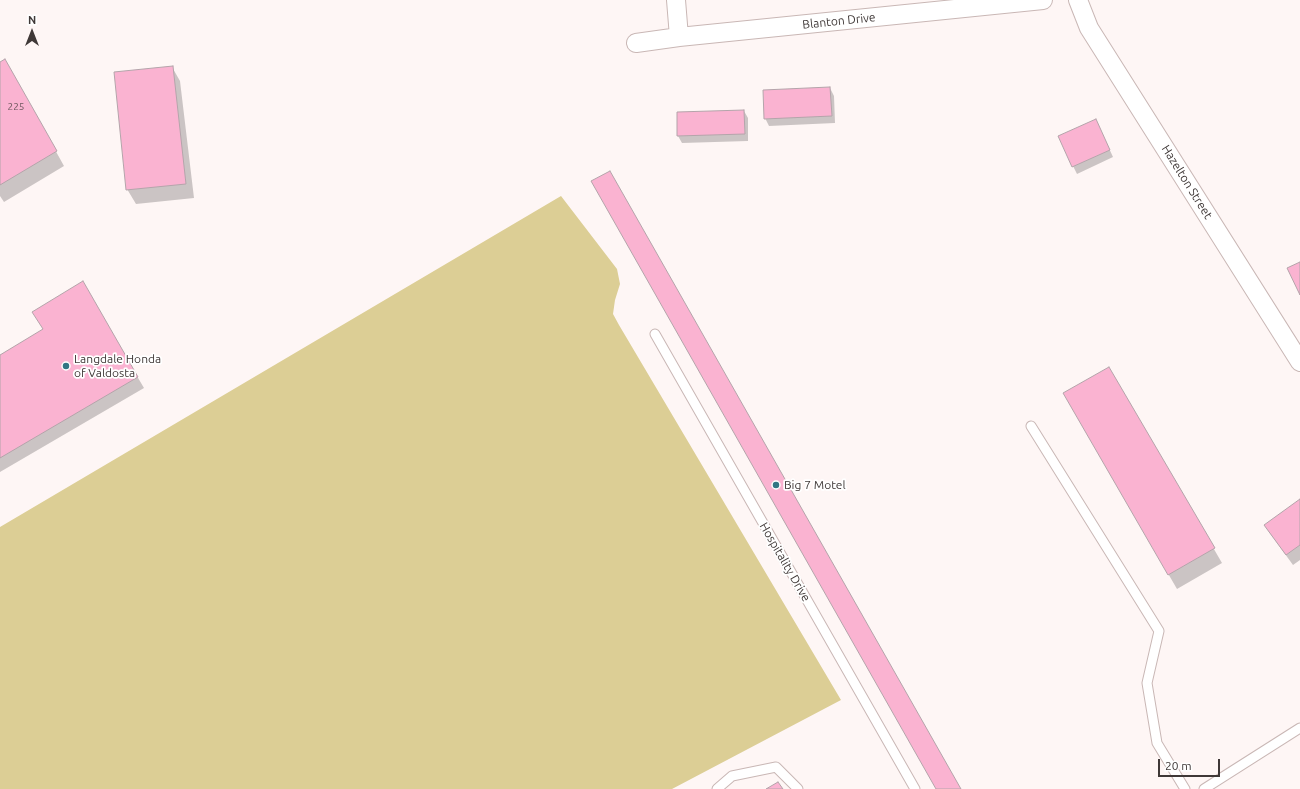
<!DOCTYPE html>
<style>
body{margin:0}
#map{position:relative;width:1300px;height:789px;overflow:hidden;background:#fef6f5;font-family:Ubuntu,sans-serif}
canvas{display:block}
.north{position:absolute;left:12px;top:12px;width:40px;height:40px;-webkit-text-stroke:3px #fff;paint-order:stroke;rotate:0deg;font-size:11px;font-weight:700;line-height:16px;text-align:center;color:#3f3837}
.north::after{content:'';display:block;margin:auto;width:14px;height:18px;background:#3f3837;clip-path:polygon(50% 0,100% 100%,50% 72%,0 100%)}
.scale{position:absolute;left:1158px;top:759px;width:62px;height:18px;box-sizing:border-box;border:2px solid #3f3837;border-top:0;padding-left:5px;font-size:12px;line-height:14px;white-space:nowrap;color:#3f3837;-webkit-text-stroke:3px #fff;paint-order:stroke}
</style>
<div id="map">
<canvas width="1300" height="789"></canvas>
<div class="north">N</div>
<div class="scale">20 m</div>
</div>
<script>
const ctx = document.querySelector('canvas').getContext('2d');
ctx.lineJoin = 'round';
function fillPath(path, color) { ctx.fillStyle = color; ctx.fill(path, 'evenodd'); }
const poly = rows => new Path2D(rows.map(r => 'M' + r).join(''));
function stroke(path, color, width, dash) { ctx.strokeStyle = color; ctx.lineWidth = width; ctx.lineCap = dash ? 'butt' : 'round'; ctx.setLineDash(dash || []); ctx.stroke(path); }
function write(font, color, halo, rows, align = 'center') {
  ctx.font = font + ' Ubuntu,sans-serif'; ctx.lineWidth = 3.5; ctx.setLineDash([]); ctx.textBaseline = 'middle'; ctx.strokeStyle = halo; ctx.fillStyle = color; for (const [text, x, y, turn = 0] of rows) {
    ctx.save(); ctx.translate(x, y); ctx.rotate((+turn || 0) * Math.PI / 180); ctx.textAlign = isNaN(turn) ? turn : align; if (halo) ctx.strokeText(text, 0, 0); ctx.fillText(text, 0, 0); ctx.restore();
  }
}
fillPath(poly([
 [561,196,617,269,620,284,615,300,613,314,619,325,841,700,672,789,0,789,0,527]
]), '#dcce95');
fillPath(poly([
 [0,63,13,74,64,166,4,202,0,196],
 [172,67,180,81,194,198,136,204,127,189],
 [830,88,834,96,835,123,769,126,765,118],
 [744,111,748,118,748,141,682,143,678,136],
 [1096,120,1113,157,1077,174,1073,166],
 [82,283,144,388,0,472,0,356,44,330],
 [1109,368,1222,563,1177,589,1064,394],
 [1300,500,1300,560,1293,565,1272,536,1265,526]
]), '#0003');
const building = poly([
 [5,59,57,151,0,185,0,62,5,59],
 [173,66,186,184,126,190,114,72,173,66],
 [830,87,832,116,764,119,763,90,830,87],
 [744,110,745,134,677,136,677,112,744,110],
 [1096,119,1110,150,1072,167,1058,136,1096,119],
 [610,171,961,789,936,789,591,181,610,171],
 [1300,262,1300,295,1287,268,1300,262],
 [83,281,138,377,0,458,0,355,43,329,32,312,83,281],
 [1109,367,1215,548,1168,575,1063,393,1109,367],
 [1300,499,1300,545,1286,555,1264,525,1300,499],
 [778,782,783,789,766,789,778,782]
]);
fillPath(building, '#fab3d1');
stroke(building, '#b4a4aa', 1);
const service = poly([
 [655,334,915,789],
 [1031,426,1159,631,1147,683,1157,743,1185,789],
 [717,789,732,776,776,767,798,789],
 [1204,789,1300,728]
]);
const minor = poly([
 [676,0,679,37],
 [1078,0,1089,28,1300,362],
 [636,43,679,37,1043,0]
]);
stroke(service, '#c9b7b5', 11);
stroke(minor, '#c9b7b5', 20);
stroke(service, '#fff', 9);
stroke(minor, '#fff', 18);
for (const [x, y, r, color] of [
 [66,366,4,"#317684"],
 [776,485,4,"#317684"]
]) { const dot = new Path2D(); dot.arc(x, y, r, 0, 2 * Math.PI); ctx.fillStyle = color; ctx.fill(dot); stroke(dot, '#fff', 1.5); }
write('10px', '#6e575e', null, [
 ["225",16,107]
]);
write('12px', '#3f3837', '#fff', [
 ["Blanton Drive",839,21,-6],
 ["Hazelton Street",1187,182,58],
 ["Hospitality Drive",785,562,60]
]);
write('12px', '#3f3837', '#fff', [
 ["Langdale Honda",74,359],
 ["of Valdosta",74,373],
 ["Big 7 Motel",784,485]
], 'left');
</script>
